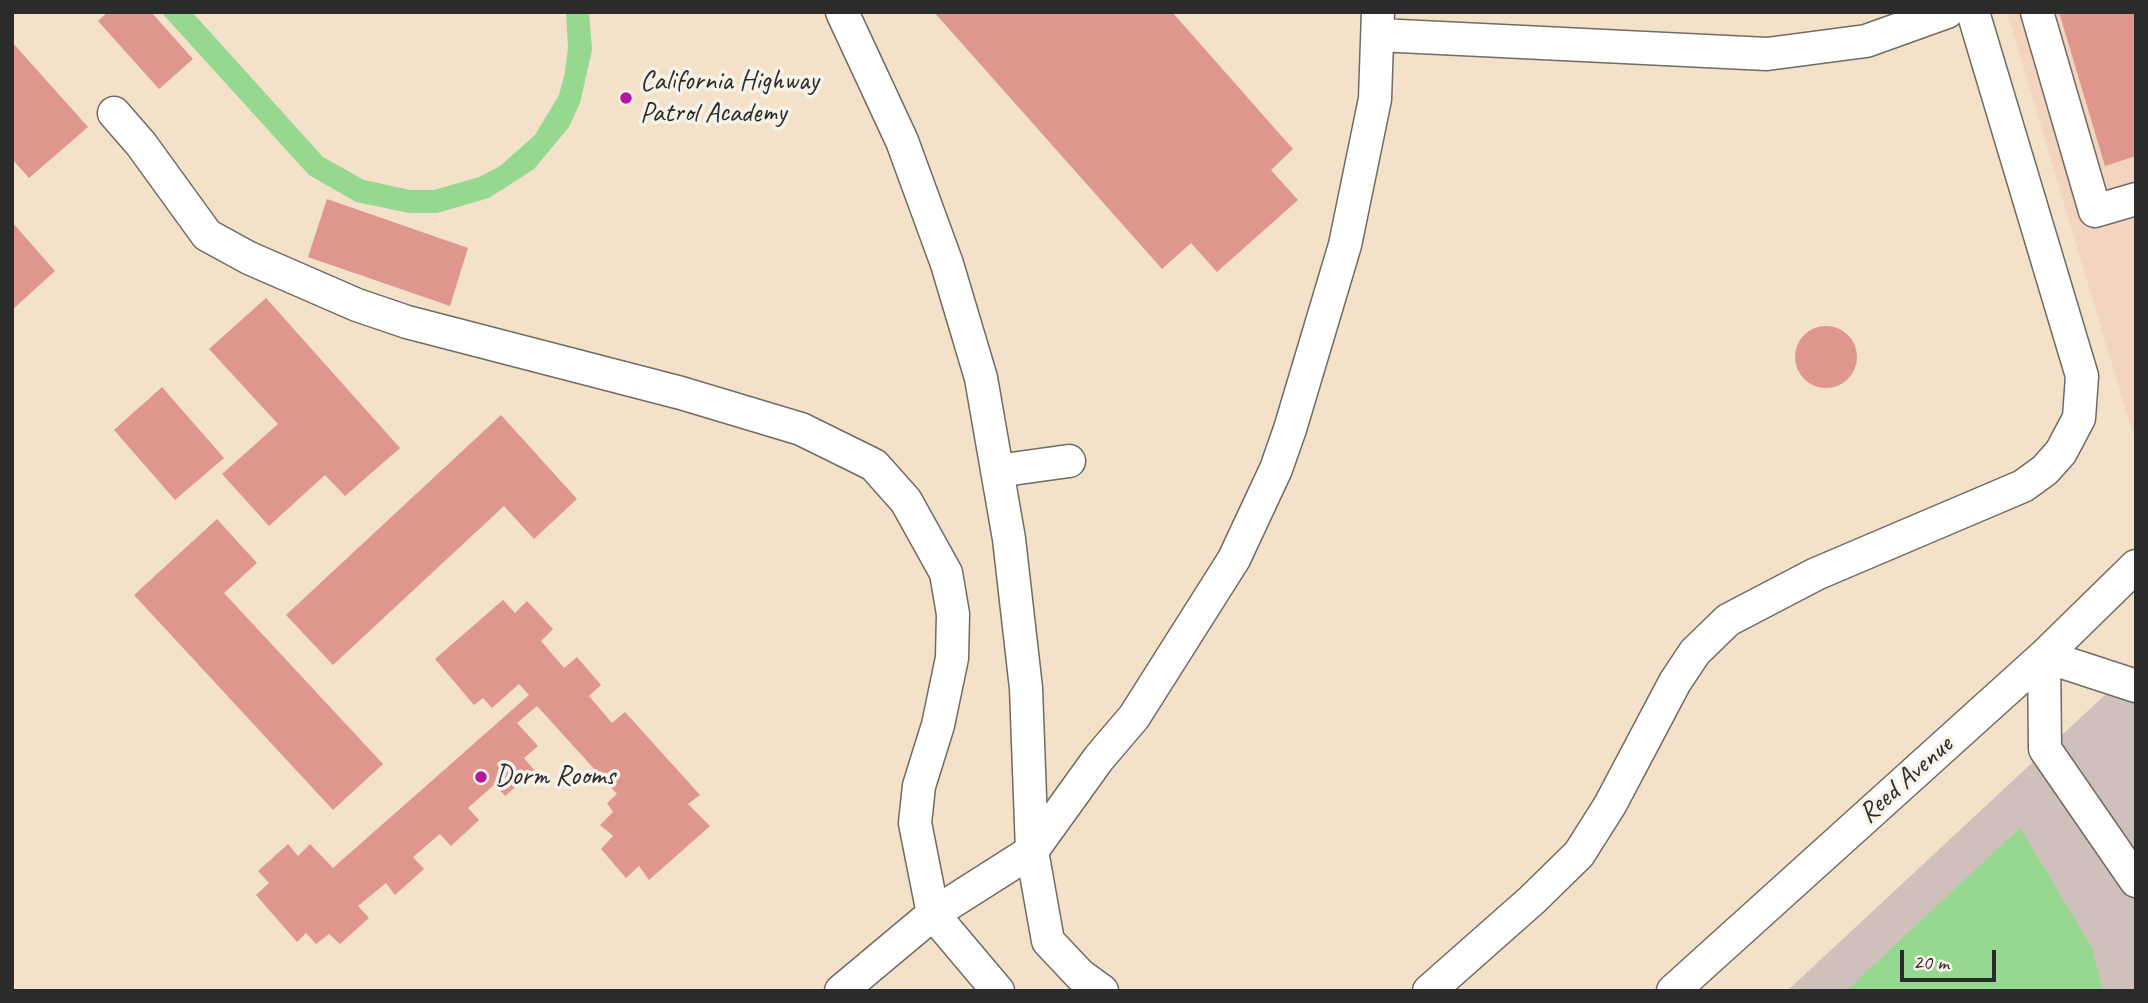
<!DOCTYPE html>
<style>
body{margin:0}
#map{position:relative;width:2148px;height:1003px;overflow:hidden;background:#f3e2c9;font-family:Caveat,sans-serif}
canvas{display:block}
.frame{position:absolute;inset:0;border:14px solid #2b2b2b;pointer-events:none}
.scale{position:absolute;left:1900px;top:950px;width:96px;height:32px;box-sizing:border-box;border:4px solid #2b2b2b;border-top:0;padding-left:9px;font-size:21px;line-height:24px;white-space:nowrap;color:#2b2b2b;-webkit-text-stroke:5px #f7f3e8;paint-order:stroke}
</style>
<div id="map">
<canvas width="2148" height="1003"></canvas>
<div class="frame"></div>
<div class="scale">20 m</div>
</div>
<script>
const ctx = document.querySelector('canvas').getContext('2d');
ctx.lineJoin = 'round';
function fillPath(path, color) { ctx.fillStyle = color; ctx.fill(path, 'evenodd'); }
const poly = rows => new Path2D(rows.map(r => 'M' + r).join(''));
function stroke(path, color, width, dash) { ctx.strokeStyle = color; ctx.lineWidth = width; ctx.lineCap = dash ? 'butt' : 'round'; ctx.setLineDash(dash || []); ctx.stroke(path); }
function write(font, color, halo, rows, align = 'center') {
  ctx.font = font + ' Caveat,sans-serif'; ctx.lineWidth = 7; ctx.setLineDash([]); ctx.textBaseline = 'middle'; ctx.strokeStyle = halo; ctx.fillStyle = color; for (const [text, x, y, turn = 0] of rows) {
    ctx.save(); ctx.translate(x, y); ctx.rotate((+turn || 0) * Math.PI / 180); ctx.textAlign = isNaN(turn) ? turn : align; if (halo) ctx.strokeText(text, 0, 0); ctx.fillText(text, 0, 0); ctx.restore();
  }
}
fillPath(poly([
 [2007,12,2136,12,2136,445]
]), '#f3d4bf');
fillPath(poly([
 [2136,666,2136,991,1787,991]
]), '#cfc0bb');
fillPath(poly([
 [161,12,192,12,323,157,364,180,410,190,434,190,479,177,500,166,535,135,559,95,565,72,568,48,566,12,589,12,592,50,580,103,569,127,534,169,489,198,437,213,409,213,356,202,309,175],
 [2020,828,2092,948,2103,991,1846,991]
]), '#96d890');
fillPath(poly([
 [108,12,151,12,193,59,159,89,98,21],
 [934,12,1172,12,1293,149,1271,170,1298,200,1217,272,1191,243,1162,269],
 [2059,12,2136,12,2136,156,2105,166],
 [12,42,88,127,29,178,12,159],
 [327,199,468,248,450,306,308,257],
 [12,222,55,271,12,310],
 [266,298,400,448,345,496,325,475,269,526,222,474,278,424,209,349],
 '1795 357a31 31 0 1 1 62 0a31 31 0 1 1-62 0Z',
 [162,387,224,458,175,500,114,430],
 [501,415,577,499,534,539,504,506,333,665,286,615],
 [217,519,257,563,224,593,383,764,333,810,134,595],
 [503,600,515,613,527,601,553,629,541,641,564,668,577,657,601,685,589,696,612,723,625,712,700,795,688,804,710,826,649,880,639,866,626,878,601,849,613,836,600,825,613,812,607,803,617,794,537,706,517,723,538,746,524,758,534,770,505,796,495,784,468,808,479,820,451,846,440,834,413,857,424,869,395,895,386,883,358,906,369,918,340,944,329,934,316,944,306,933,297,942,256,895,269,883,258,871,288,844,298,856,310,844,333,868,529,695,519,684,492,708,483,698,474,705,435,659]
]), '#de968d');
const minor = poly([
 [842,12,902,141,947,264,981,378,1009,539,1026,688,1032,851,1048,941,1080,975,1102,991],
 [2037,12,2095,211,2136,199],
 [1379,35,1767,54,1866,41,1947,12],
 [114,113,141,144,207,235,249,258,357,305,407,322,681,393,801,429,874,465,906,501,946,573,953,614,952,658,938,725,919,786,915,823,933,914,998,991],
 [997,471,1069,461],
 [2044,656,2045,749,2136,881],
 [2044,656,2136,686],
 [841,991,933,914,1032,851,1099,758,1134,717,1234,559,1276,469,1290,429,1345,245,1375,99,1378,12],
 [1429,991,1532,900,1579,854,1610,805,1675,682,1695,652,1728,620,1816,574,2023,486,2045,470,2061,452,2079,418,2082,376,1973,12],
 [1673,991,2044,656,2136,566]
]);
stroke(minor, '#716b62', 35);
stroke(minor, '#fff', 32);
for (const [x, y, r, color] of [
 [626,98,7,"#b5179e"],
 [481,777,7,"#b5179e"]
]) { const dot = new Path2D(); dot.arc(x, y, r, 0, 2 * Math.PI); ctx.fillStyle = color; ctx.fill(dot); stroke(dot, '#f7f3e8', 2.5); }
write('28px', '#2b2b2b', '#f7f3e8', [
 ["California Highway",640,82],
 ["Patrol Academy",640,114],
 ["Dorm Rooms",495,777]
], 'left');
write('28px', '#2b2b2b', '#f7f3e8', [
 ["Reed Avenue",1906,780,-42]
]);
</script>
